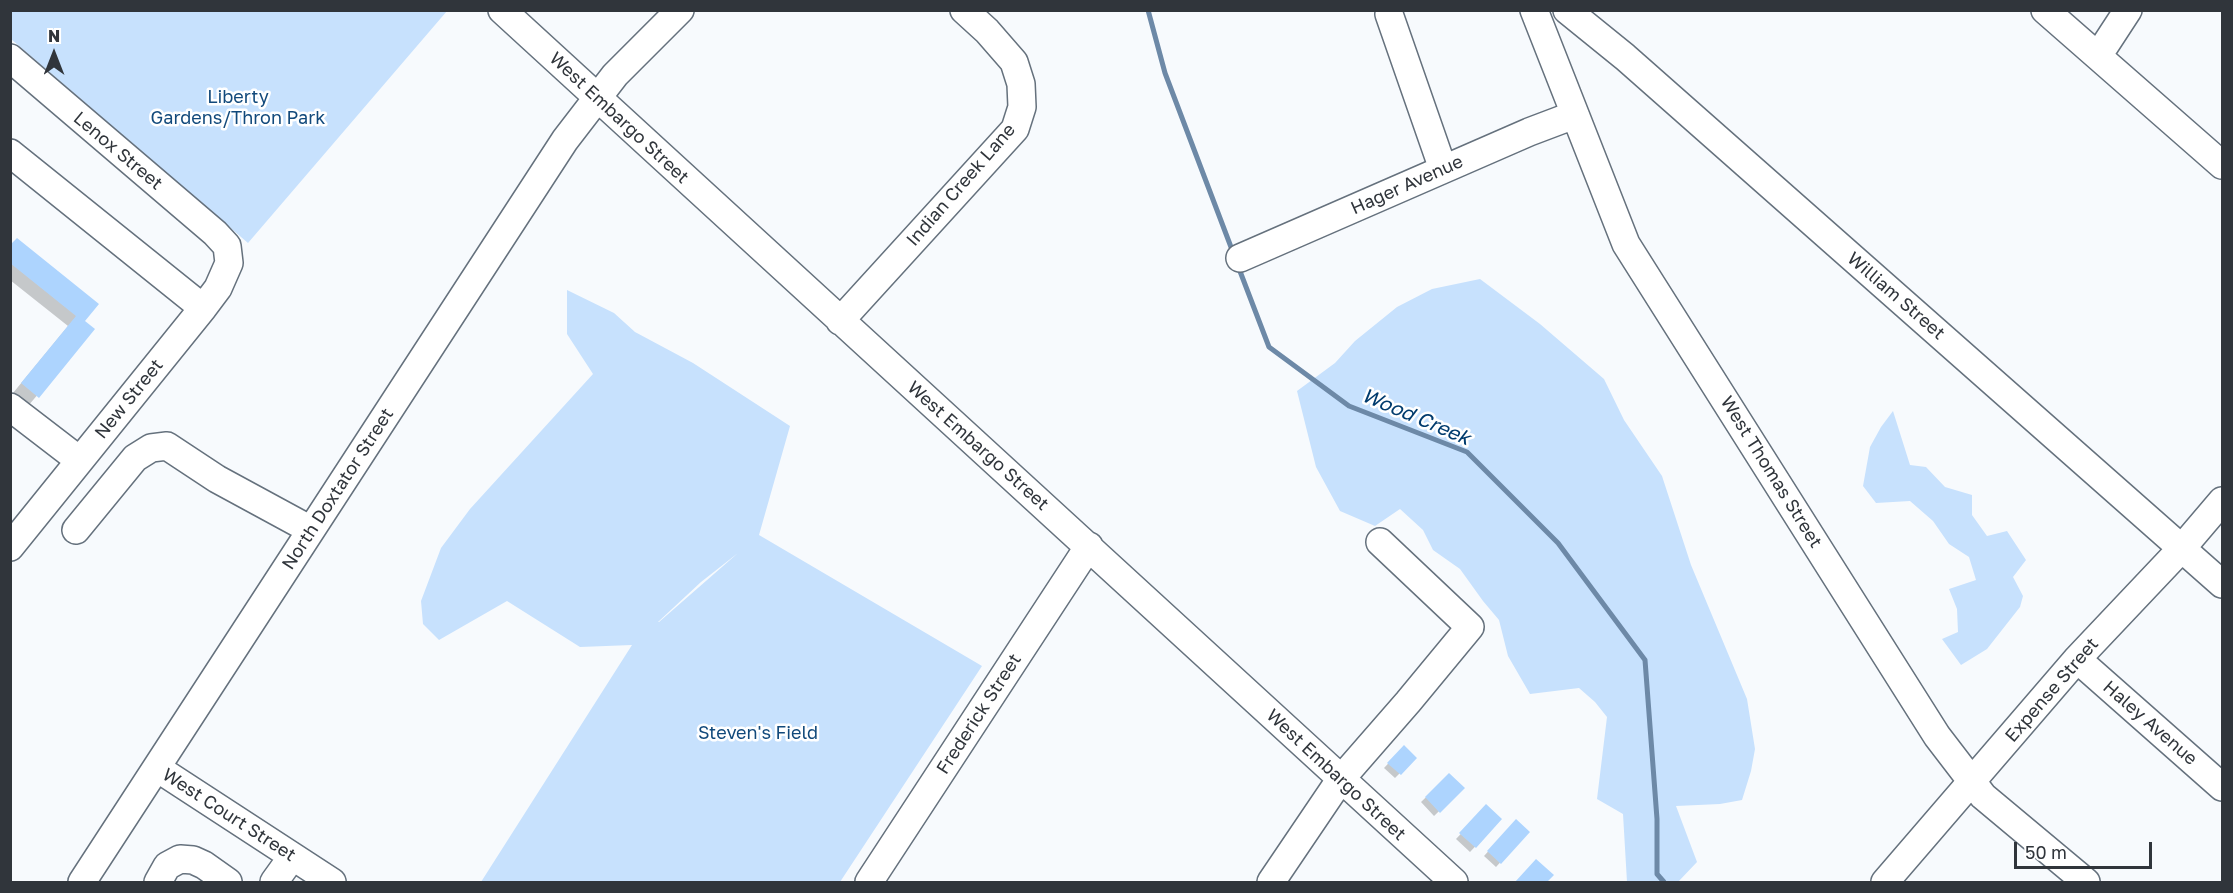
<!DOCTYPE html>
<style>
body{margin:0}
#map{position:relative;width:2233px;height:893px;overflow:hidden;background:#f7fafd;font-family:"Golos Text",sans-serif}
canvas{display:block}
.frame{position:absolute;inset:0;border:12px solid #30353b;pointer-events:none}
.north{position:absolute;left:24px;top:24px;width:60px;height:60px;-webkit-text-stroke:4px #fff;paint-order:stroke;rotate:0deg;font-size:16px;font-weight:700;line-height:24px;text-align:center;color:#30353b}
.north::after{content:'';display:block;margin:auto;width:21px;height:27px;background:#30353b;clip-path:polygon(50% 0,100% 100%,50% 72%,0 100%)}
.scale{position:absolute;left:2014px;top:842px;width:138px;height:27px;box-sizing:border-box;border:3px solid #30353b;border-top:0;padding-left:8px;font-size:18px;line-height:21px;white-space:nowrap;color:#30353b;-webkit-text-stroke:4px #fff;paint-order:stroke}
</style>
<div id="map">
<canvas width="2233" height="893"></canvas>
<div class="frame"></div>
<div class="north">N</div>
<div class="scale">50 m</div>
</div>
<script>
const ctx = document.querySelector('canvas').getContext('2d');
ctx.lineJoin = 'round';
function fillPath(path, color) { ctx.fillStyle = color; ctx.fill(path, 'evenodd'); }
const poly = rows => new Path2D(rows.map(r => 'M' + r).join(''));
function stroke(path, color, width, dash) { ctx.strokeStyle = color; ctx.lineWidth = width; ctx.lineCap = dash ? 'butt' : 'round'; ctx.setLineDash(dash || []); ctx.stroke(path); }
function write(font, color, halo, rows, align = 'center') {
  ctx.font = font + ' "Golos Text",sans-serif'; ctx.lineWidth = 5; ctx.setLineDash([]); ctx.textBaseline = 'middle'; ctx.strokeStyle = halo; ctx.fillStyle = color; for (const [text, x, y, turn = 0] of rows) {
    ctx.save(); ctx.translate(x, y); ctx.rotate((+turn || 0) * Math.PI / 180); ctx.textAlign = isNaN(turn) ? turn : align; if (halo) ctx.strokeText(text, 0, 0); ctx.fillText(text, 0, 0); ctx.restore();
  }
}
fillPath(poly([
 [10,11,11,10,447,11,248,243,11,39],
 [1480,279,1540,324,1604,379,1624,420,1662,476,1691,565,1747,699,1755,749,1751,771,1742,800,1720,804,1676,806,1697,862,1678,882,1627,882,1623,814,1597,799,1607,717,1595,702,1579,688,1530,694,1508,656,1499,620,1483,601,1460,569,1433,550,1423,530,1400,509,1375,526,1340,511,1316,467,1297,391,1335,363,1355,341,1397,307,1432,289],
 [567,290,614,313,635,332,693,363,790,426,759,535,982,666,840,882,481,882,632,645,580,647,507,601,439,640,423,624,421,601,441,548,470,509,593,374,567,334],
 [738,553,659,622,658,622,701,582],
 [1893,411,1910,465,1926,467,1945,487,1972,495,1972,515,1987,536,2007,531,2026,560,2013,577,2023,596,2020,607,1987,649,1961,665,1942,639,1958,632,1957,609,1949,589,1976,580,1969,557,1949,544,1933,521,1910,501,1876,503,1863,486,1870,447,1881,427]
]), '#c7e1fd');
fillPath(poly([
 [10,246,93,330,28,406,13,393,68,326,10,280],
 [1404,747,1415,758,1395,778,1384,768],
 [1449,775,1463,788,1434,816,1421,802],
 [1486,807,1500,820,1470,852,1456,839],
 [1516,821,1528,832,1496,867,1484,856]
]), '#0003');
stroke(poly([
 [1148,10,1165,73,1234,255],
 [1238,266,1269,347,1349,406,1467,452,1558,543,1645,660,1657,819,1657,874,1664,882]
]), '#6d89a7', 5);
fillPath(poly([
 [17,238,99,304,85,321,95,329,39,398,21,383,76,316,10,263,10,245],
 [1404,745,1417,758,1401,775,1387,763],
 [1449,773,1465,788,1440,813,1425,797],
 [1486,804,1502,819,1476,848,1459,833],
 [1516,819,1530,832,1501,864,1487,851],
 [1536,859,1554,875,1547,882,1515,882]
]), '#add4fe');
const minor = poly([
 [502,10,1454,882],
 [1534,10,1626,244,1937,736,1983,796,2086,882],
 [1567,10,1625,57,2222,584],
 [2045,10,2222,165],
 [1389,14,1443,169],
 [2098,56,2128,10],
 [10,58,215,233,227,246,229,263,218,288,203,308,10,547],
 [10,153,203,308],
 [1240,258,1529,132,1574,115],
 [840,321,1015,129,1022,107,1021,84,1014,62,987,31,964,10],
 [10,407,79,460],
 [76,530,135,458,151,448,167,446,217,479,311,530],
 [2077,659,2222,787],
 [157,768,332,882],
 [82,882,565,140,615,75,680,10],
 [158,882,167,866,180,859,193,860,204,865,228,882],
 [274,882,292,857],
 [869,882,1089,546],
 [1271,882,1340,780,1408,702,1470,627,1380,542],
 [1885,882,2077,659,2182,548,2222,501]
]);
stroke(minor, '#65717d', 30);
stroke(minor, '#fff', 27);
write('18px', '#11497b', '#fff', [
 ["Liberty",238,97],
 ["Gardens/Thron Park",238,118],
 ["Steven's Field",758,733]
]);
write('18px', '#30353b', '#fff', [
 ["West Embargo Street",619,118,43],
 ["Lenox Street",118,151,40],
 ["Indian Creek Lane",961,185,-49],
 ["Hager Avenue",1407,185,-24],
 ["William Street",1896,296,41],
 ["New Street",129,399,-51],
 ["West Embargo Street",978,446,42],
 ["West Thomas Street",1771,472,58],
 ["North Doxtator Street",338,489,-57],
 ["Expense Street",2052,690,-49],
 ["Frederick Street",979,714,-57],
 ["Haley Avenue",2150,723,41],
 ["West Embargo Street",1336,775,43],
 ["West Court Street",229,815,33]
]);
write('italic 20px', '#003b6d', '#fff', [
 ["Wood Creek",1416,417,23]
]);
</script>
